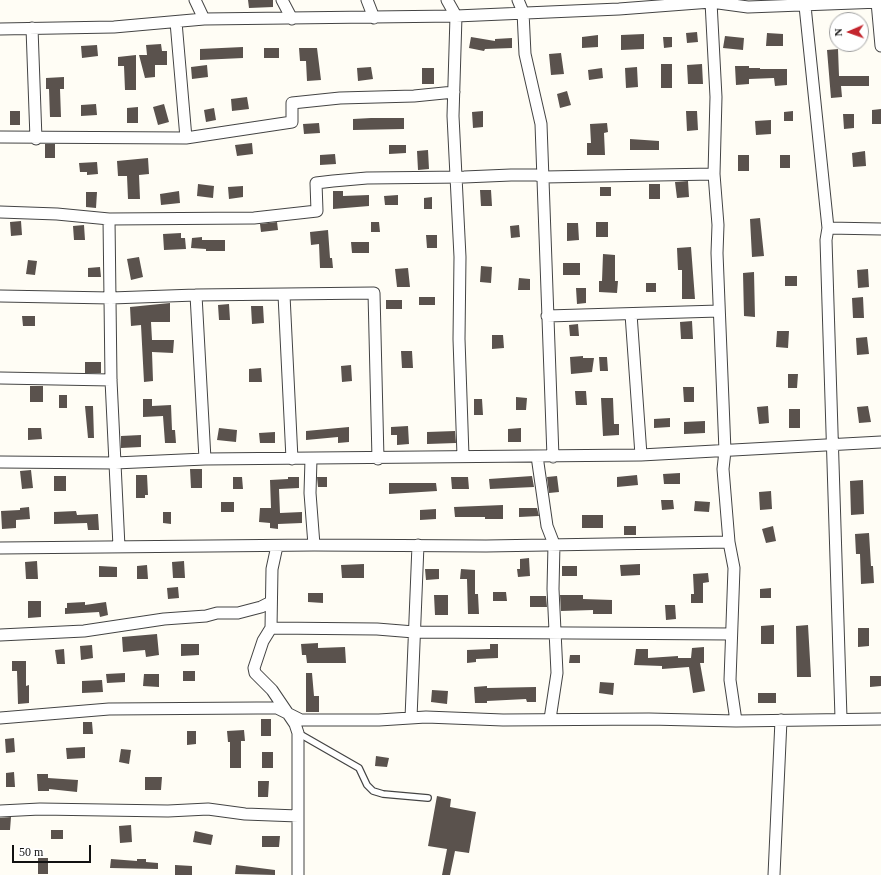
<!DOCTYPE html>
<style>
body{margin:0}
#map{position:relative;width:881px;height:875px;overflow:hidden;background:#fffdf5;font-family:"Times New Roman",serif}
canvas{display:block}
.north{position:absolute;left:829px;top:12px;width:40px;height:40px;box-sizing:border-box;background:#fff;border:1px solid #a0a0a0;border-radius:50%;rotate:268deg;font-size:11px;font-weight:700;line-height:16px;text-align:center;color:#111}
.north::after{content:'';display:block;margin:auto;width:14px;height:18px;background:#c4262e;clip-path:polygon(50% 0,100% 100%,50% 72%,0 100%)}
.scale{position:absolute;left:12px;top:845px;width:79px;height:18px;box-sizing:border-box;border:2px solid #111;border-top:0;padding-left:5px;font-size:12px;line-height:14px;white-space:nowrap;color:#111;-webkit-text-stroke:3px #fff;paint-order:stroke}
</style>
<div id="map">
<canvas width="881" height="875"></canvas>
<div class="north">N</div>
<div class="scale">50 m</div>
</div>
<script>
const ctx = document.querySelector('canvas').getContext('2d');
ctx.lineJoin = 'round';
function fillPath(path, color) { ctx.fillStyle = color; ctx.fill(path, 'evenodd'); }
const poly = rows => new Path2D(rows.map(r => 'M' + r).join(''));
function stroke(path, color, width, dash) { ctx.strokeStyle = color; ctx.lineWidth = width; ctx.lineCap = dash ? 'butt' : 'round'; ctx.setLineDash(dash || []); ctx.stroke(path); }
fillPath(poly([
 [248,0,273,0,273,7,249,8],
 [697,32,698,42,687,43,686,33],
 [767,33,783,34,783,46,766,46],
 [644,34,644,49,621,50,621,35],
 [598,35,598,47,582,48,582,37],
 [725,36,744,38,743,50,723,48],
 [471,37,495,41,495,39,512,38,512,48,485,49,484,51,469,48],
 [663,37,672,37,672,47,664,48],
 [161,44,162,51,167,51,167,65,155,65,155,77,145,78,139,55,147,55,146,45],
 [97,45,98,56,82,58,81,46],
 [243,47,243,58,200,60,200,49],
 [264,48,279,48,279,58,264,58],
 [299,48,317,48,321,80,307,81,306,61,300,61],
 [838,49,839,76,869,76,869,86,841,86,842,97,831,98,827,50],
 [561,53,564,74,551,75,549,54],
 [136,55,136,90,125,90,124,66,118,66,118,57],
 [661,64,672,64,672,88,661,88],
 [702,64,703,84,688,84,687,65],
 [207,65,208,77,192,79,191,67],
 [735,66,749,66,749,68,760,68,760,69,787,69,787,85,775,86,774,78,749,79,749,84,736,85],
 [371,67,373,79,358,81,357,68],
 [637,67,638,87,626,88,625,68],
 [422,68,434,68,434,84,422,84],
 [602,68,603,78,589,80,588,70],
 [64,77,64,89,60,89,61,117,50,117,49,89,46,89,46,78],
 [567,91,571,105,560,108,557,94],
 [247,97,249,109,232,111,231,99],
 [96,104,97,115,81,116,81,105],
 [164,104,169,122,158,125,153,107],
 [138,107,138,123,127,123,127,108],
 [214,108,216,120,206,122,204,110],
 [881,109,881,124,872,124,872,110],
 [10,111,20,111,20,125,10,125],
 [483,111,483,127,473,128,472,112],
 [686,111,697,111,698,130,687,131],
 [793,111,793,121,784,121,784,112],
 [843,114,854,114,854,128,844,129],
 [371,118,404,118,404,129,353,130,353,119],
 [771,120,771,134,756,135,755,121],
 [319,123,320,133,304,134,303,124],
 [607,123,608,132,604,133,605,155,587,155,587,143,591,143,590,124],
 [630,139,659,141,659,150,630,150],
 [252,143,253,154,237,156,235,145],
 [45,144,55,144,55,158,45,158],
 [389,145,406,145,406,153,389,154],
 [428,150,429,169,418,170,417,151],
 [865,151,866,166,853,167,852,153],
 [335,154,336,164,320,165,320,155],
 [738,155,749,155,749,171,738,171],
 [780,155,790,155,790,168,780,168],
 [148,158,149,174,139,175,140,199,128,199,127,176,118,176,117,161],
 [97,162,98,174,87,175,87,172,80,172,79,163],
 [688,181,689,197,677,198,675,182],
 [198,184,214,186,213,198,197,196],
 [649,184,660,184,660,199,649,199],
 [243,186,243,197,229,199,228,187],
 [600,187,611,187,611,196,600,196],
 [480,190,491,190,492,206,481,206],
 [179,191,180,203,161,205,160,194],
 [333,191,343,191,343,196,369,195,369,206,333,209],
 [86,192,97,192,96,208,86,207],
 [398,195,398,205,385,205,384,196],
 [432,197,432,209,424,209,424,198],
 [760,218,764,256,752,257,750,219],
 [21,221,22,235,11,236,10,222],
 [277,222,278,230,261,232,260,224],
 [371,222,379,222,380,232,371,232],
 [596,222,608,222,608,237,596,237],
 [567,223,578,223,579,240,567,241],
 [84,225,85,240,74,240,73,226],
 [519,225,520,237,511,238,510,226],
 [328,230,330,258,332,258,333,268,320,268,319,244,311,245,310,232],
 [181,233,181,238,185,238,186,249,164,250,163,234],
 [426,235,437,235,437,248,427,248],
 [202,237,202,240,225,240,225,251,206,251,206,249,191,248,192,238],
 [351,242,369,242,369,253,352,253],
 [691,247,695,299,682,299,682,270,678,270,677,248],
 [603,254,615,255,615,281,618,281,617,293,599,292,599,281,602,281],
 [139,257,143,277,131,280,127,259],
 [28,260,37,261,35,275,26,274],
 [563,263,580,263,580,275,563,275],
 [481,266,492,267,491,283,480,282],
 [100,267,101,277,88,277,88,268],
 [408,268,410,287,397,287,395,269],
 [868,269,869,287,858,288,857,270],
 [754,272,755,317,744,316,743,273],
 [785,276,797,276,797,286,785,286],
 [519,278,530,279,530,290,518,290],
 [646,283,656,283,656,292,646,292],
 [576,288,586,288,586,303,577,304],
 [419,297,435,297,435,305,419,305],
 [863,297,864,318,853,318,852,298],
 [386,300,402,300,402,309,386,309],
 [170,303,170,322,151,322,152,340,174,340,173,353,152,352,153,381,144,382,141,325,131,326,130,307],
 [229,304,230,320,219,320,218,305],
 [251,306,263,306,264,323,252,324],
 [22,316,35,316,35,326,23,326],
 [692,321,693,339,681,339,680,322],
 [578,324,579,336,570,336,569,325],
 [777,331,789,331,788,348,776,347],
 [492,335,503,335,504,348,492,349],
 [867,337,869,354,857,355,856,338],
 [401,351,412,351,413,368,402,368],
 [583,356,583,358,594,358,592,372,571,374,570,357],
 [599,357,607,357,608,371,600,371],
 [85,362,101,362,101,373,85,373],
 [351,365,352,381,342,382,341,366],
 [261,368,262,382,249,382,249,369],
 [788,374,798,374,797,388,788,388],
 [30,386,43,386,43,402,30,402],
 [683,387,694,387,694,402,684,402],
 [575,391,586,391,587,405,576,405],
 [59,395,67,395,67,408,59,408],
 [516,397,527,398,526,410,516,410],
 [601,398,613,398,614,424,619,424,619,435,603,436],
 [143,399,152,399,152,406,171,405,172,430,175,430,176,443,165,443,163,416,143,417],
 [474,399,482,399,483,415,474,415],
 [85,406,93,406,94,438,88,438],
 [768,406,769,423,759,424,757,407],
 [868,406,871,422,859,423,857,407],
 [789,409,800,409,800,428,789,428],
 [670,418,670,427,654,428,654,419],
 [705,421,705,433,684,434,684,422],
 [408,426,409,444,397,445,397,435,391,435,391,427],
 [349,427,349,442,338,443,338,437,306,440,306,431],
 [28,428,41,428,42,439,28,440],
 [219,428,237,430,236,442,217,440],
 [521,428,521,442,508,442,508,429],
 [455,431,456,443,427,444,427,432],
 [275,432,275,443,260,443,259,433],
 [141,435,141,447,121,448,121,436],
 [190,469,202,469,202,488,191,488],
 [31,470,33,488,22,489,20,471],
 [680,473,680,484,664,484,663,474],
 [136,475,147,475,148,495,145,495,145,498,136,498],
 [637,475,638,485,617,487,617,477],
 [54,476,66,476,66,491,54,491],
 [532,476,534,487,490,489,489,479],
 [557,476,559,492,549,493,547,477],
 [233,477,242,477,243,489,233,489],
 [288,477,299,477,299,488,279,489,280,513,302,512,302,523,278,524,278,529,270,528,270,523,259,522,260,508,271,508,270,480,288,479],
 [317,477,327,477,327,487,318,487],
 [451,477,468,477,469,489,452,489],
 [863,480,864,514,851,515,850,481],
 [389,483,436,483,437,491,389,494],
 [771,491,772,509,760,510,759,492],
 [661,500,673,500,674,509,662,510],
 [695,501,710,502,709,512,694,511],
 [221,502,234,502,234,512,221,512],
 [503,505,503,519,485,519,485,517,455,517,454,507],
 [29,507,30,519,16,520,16,528,2,529,1,511,20,510,20,508],
 [519,508,537,508,539,516,519,517],
 [436,509,436,519,420,520,420,510],
 [76,511,77,515,98,514,99,530,88,530,87,523,54,524,54,512],
 [163,512,171,512,171,524,163,523],
 [582,515,603,515,603,528,582,528],
 [624,526,636,526,636,535,624,535],
 [773,526,776,541,766,543,762,529],
 [869,533,871,566,873,566,874,583,861,584,860,554,856,554,855,534],
 [529,558,530,576,518,577,517,569,520,569,520,559],
 [37,561,38,579,26,579,25,562],
 [184,561,185,578,173,578,172,562],
 [364,564,364,578,342,578,341,565],
 [640,564,640,575,621,576,620,565],
 [147,565,148,579,137,579,137,566],
 [99,566,117,567,117,577,99,577],
 [562,566,577,566,577,576,562,576],
 [425,569,439,569,439,579,426,580],
 [461,569,475,570,475,594,478,594,479,614,468,614,467,579,460,579],
 [708,573,709,582,703,583,703,603,691,603,691,594,694,594,693,574],
 [178,587,179,598,168,599,167,588],
 [771,588,771,598,760,598,760,589],
 [493,592,506,592,507,601,493,601],
 [308,593,323,593,323,603,308,602],
 [434,595,448,595,448,615,435,615],
 [560,595,583,595,583,599,612,600,612,614,593,614,593,610,561,611],
 [530,596,546,596,547,607,530,607],
 [28,601,41,601,41,617,28,618],
 [85,602,85,605,106,602,108,615,100,617,99,612,65,614,65,608,67,608,67,603],
 [665,605,675,605,676,619,666,620],
 [774,625,774,644,761,644,761,626],
 [808,625,811,677,797,677,796,626],
 [858,628,869,628,869,646,858,647],
 [157,634,159,655,146,657,145,650,123,652,122,637],
 [318,643,318,648,345,647,346,663,307,663,306,655,302,655,301,644],
 [181,644,199,644,199,655,181,656],
 [490,644,498,644,498,658,476,659,476,662,467,663,467,650,490,649],
 [92,645,93,658,81,660,80,646],
 [704,647,704,663,700,663,705,691,693,693,689,667,662,669,662,666,634,665,636,649,648,649,648,658,678,656,678,658,691,658,692,648],
 [64,649,65,664,57,664,55,650],
 [570,655,580,655,580,663,569,663],
 [12,661,26,661,26,686,29,685,29,703,18,704,17,671,12,671],
 [183,671,195,671,195,681,183,681],
 [125,673,125,682,107,683,106,674],
 [306,673,312,673,314,696,319,696,319,712,306,712],
 [144,674,159,674,159,687,143,686],
 [870,676,881,676,881,686,870,687],
 [102,680,103,692,82,693,82,681],
 [600,682,614,683,613,695,599,693],
 [487,686,487,688,536,687,536,702,527,702,526,699,487,701,487,703,475,703,474,687],
 [432,690,448,691,447,704,431,702],
 [758,693,776,693,776,703,758,703],
 [261,719,271,719,271,736,261,736],
 [83,722,92,722,93,734,83,734],
 [244,730,245,741,241,741,241,768,230,768,230,742,228,742,227,731],
 [187,731,196,731,196,744,187,745],
 [14,738,15,752,6,753,5,739],
 [85,747,85,758,67,759,66,748],
 [121,749,131,750,129,764,119,762],
 [262,752,273,752,273,768,262,768],
 [376,756,389,758,387,767,375,766],
 [14,772,15,787,6,787,6,773],
 [37,774,48,774,48,778,78,780,77,792,49,789,49,791,38,791],
 [145,777,162,777,161,790,145,790],
 [258,781,269,781,268,797,258,797],
 [437,796,451,799,450,807,476,812,469,853,455,851,450,875,442,875,447,849,428,846],
 [11,817,10,830,0,830,0,818],
 [131,825,132,842,120,843,119,826],
 [51,830,63,830,63,839,51,839],
 [195,831,213,835,211,845,193,842],
 [262,836,280,836,279,847,262,847],
 [38,858,48,858,48,874,38,874],
 [111,859,137,861,137,859,146,859,146,862,158,863,158,869,110,868],
 [175,865,192,866,192,875,175,875],
 [236,865,275,870,275,875,235,874]
]), '#5a524d');
const service = poly([
 [298,733,359,768,367,785,373,791,383,794,428,798]
]);
const minor = poly([
 [195,0,204,19],
 [282,0,292,19],
 [367,0,374,18],
 [447,0,456,16,453,116,460,257,459,339,463,456],
 [518,0,523,12,525,54,541,124,553,457],
 [711,2,716,97,714,174,718,225,717,253,725,451,723,469,729,542,734,568,730,680,736,721],
 [877,2,881,46],
 [805,6,828,228,826,240,841,718],
 [176,22,186,138],
 [32,28,36,139],
 [0,29,114,27,204,19,456,16,619,9,711,2,748,7,881,2],
 [0,137,186,138,292,122,292,103,340,98,414,96,454,92],
 [0,212,57,214,109,219,254,218,317,211,316,183,333,181,367,178,464,177,511,175,536,175,544,177,714,174],
 [109,219,111,380,119,547],
 [828,228,881,229],
 [196,295,205,459],
 [284,295,292,459],
 [0,296,111,298,196,295,374,293,378,459],
 [631,314,641,455],
 [547,316,719,311],
 [0,378,111,380],
 [537,456,547,526,554,544,553,589,557,673,550,719],
 [311,459,310,493,314,545],
 [0,462,115,463,205,459,641,455,881,442],
 [277,546,272,569,271,628,263,641,254,668,255,673,272,690,295,724,298,733,298,875],
 [0,548,314,545,486,546,729,542],
 [271,628,377,629,414,632,731,634],
 [0,635,84,631,164,619,206,616,217,613,238,613,261,607,271,602],
 [0,718,109,709,257,708,277,708,301,720,379,720,426,717,503,720,649,719,736,721,881,719],
 [411,718,418,545],
 [0,811,40,809,168,811,208,809,245,814,298,816],
 [774,875,781,720]
]);
stroke(service, '#444', 8);
stroke(minor, '#444', 13);
stroke(service, '#fff', 5.5);
stroke(minor, '#fff', 11);
</script>
